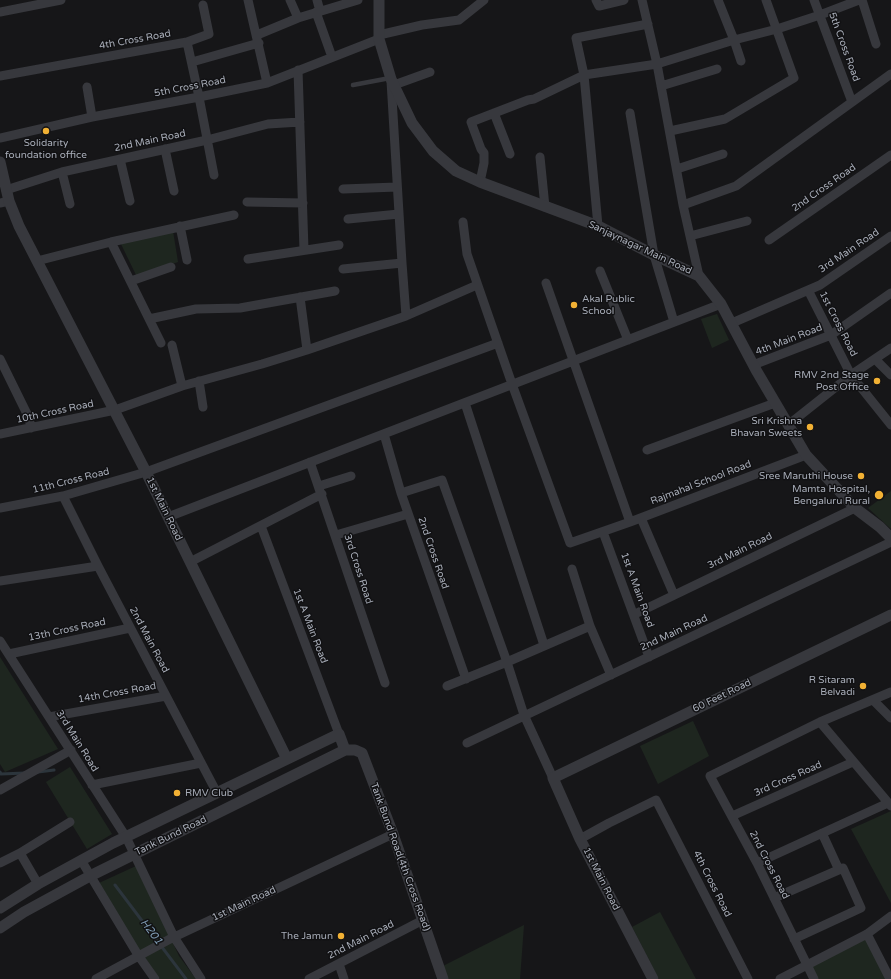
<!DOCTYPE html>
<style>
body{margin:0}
canvas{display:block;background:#161618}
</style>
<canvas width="891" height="979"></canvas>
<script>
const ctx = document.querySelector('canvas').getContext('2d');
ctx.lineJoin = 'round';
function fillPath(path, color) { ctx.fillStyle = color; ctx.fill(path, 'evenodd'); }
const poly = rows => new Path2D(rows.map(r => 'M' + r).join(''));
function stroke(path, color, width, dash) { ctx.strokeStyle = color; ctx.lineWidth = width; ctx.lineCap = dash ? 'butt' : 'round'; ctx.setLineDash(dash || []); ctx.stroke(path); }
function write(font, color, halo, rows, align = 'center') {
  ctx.font = font + ' "Varela Round",sans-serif'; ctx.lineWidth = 3; ctx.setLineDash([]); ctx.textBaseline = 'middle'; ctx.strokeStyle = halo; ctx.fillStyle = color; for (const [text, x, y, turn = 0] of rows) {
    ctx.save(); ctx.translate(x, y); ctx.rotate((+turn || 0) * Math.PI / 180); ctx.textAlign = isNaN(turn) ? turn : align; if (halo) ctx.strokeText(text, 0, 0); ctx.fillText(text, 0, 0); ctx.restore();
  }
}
fillPath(poly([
 [173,231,178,262,137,277,121,244],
 [717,314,729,340,712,348,701,319],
 [891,491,891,529,868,508],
 [0,657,58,749,5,772,0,764],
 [693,721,709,756,658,784,640,746],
 [70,767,112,834,87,849,46,782],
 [891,811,891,903,851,829],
 [136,866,179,956,196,979,160,979,139,950,99,883],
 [660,912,696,979,659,979,632,927],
 [524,925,520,979,447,979,443,966],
 [867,938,887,979,818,979,811,966]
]), '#1e261f');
stroke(poly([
 [0,772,1,774,25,773],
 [38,772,54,770],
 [115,885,186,979]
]), '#2c353c', 3);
stroke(poly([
 [353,85,390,78]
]), '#37383d', 4.5);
stroke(poly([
 [248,0,267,83],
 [290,0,298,18],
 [317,0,320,11],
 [596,0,599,6,624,0],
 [642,0,657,64,683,205,699,276],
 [718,0,734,40,741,61],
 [814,0,852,102],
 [862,0,876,44],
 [0,12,61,0],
 [316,12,332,57],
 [257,35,298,18,358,0],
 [379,35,422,25,459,20,484,0],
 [187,42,209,34,203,5],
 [192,62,259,43],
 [298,70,304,250],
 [0,76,187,42,199,97,214,175],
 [391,81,402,263,406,316],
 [394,85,430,72],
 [661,86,717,69],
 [87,87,92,117],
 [494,113,510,154],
 [630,113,654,255,674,322],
 [670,131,725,119,794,78,766,0],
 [0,138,92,117,199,97,267,83,379,39],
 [165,149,174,191],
 [540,157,545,207],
 [120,159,130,201],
 [677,169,723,154],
 [62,172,70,204],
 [480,182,484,163,484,153,481,149,471,122,528,100,534,99,584,75,657,64,734,40,777,29,820,15,859,0],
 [343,189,397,187],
 [6,190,62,172,207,140,268,124,300,122],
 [247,202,303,203],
 [0,203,9,201],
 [683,205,736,186,891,74],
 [348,219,399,214],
 [463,222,467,254,512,384,570,543,630,522,806,455],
 [180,226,187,260],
 [598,226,584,75,576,38,648,24],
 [690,236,747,221],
 [769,240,891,155],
 [111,242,161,343],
 [248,259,339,245],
 [37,261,111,242,234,215],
 [343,269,402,263],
 [600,271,628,340],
 [131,281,171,267],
 [546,283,630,522],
 [808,290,851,375,891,425],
 [300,297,307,350],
 [149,319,196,309,240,308,335,291],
 [732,323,820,285,891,236],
 [172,345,182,386],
 [0,359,29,418,31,428],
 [875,359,891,375],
 [753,365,831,335,891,293],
 [199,381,203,407],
 [465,403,544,645],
 [788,425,851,375,891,348],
 [0,434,115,410,182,386,262,364,307,350,406,316,477,285],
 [384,434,401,493,466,679],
 [647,450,775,403],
 [310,462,385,683],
 [319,486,351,476],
 [401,493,442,480,507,662,524,715,553,778],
 [63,496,98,566,217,793],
 [0,508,63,496,146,472,498,343],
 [168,517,721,304],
 [641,518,674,595],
 [261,526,339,734],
 [603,532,649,657],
 [336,535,408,514],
 [190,562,322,494],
 [572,569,590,626,611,675],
 [0,581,98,566],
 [635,614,855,508],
 [0,641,126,837,174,937,201,979],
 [9,654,130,628],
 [447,686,507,662,590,626],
 [873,700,891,718],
 [49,717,166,696],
 [820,722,891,806],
 [467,743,891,542],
 [92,785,201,763],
 [0,790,71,750],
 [732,816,853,762],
 [822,833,839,870],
 [580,839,609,823,656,800,748,979],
 [20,853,70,822],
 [81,860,138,955,155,979],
 [0,863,20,853,38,884],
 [757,863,888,803],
 [774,898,843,868,861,908,794,939],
 [867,934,890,979],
 [339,964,344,979],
 [96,979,170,939,393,834],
 [309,979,423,920],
 [780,979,867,934,891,916],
 [814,979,757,863,710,776,820,722,891,692]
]), '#37383d', 9);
stroke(poly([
 [379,0,379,39,391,79,412,123,433,151,456,171,480,182,598,226,654,255,699,276,721,304,756,370,806,455,855,508,880,527,891,538],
 [0,162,9,201,19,226,146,472,287,759],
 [0,908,38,884,113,843,339,734,345,750],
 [0,928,24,912,90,876,345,750,355,750,362,753,393,834,443,979],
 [653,979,580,839,553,778,891,615]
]), '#37383d', 11);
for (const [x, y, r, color] of [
 [46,131,4,"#f2b134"],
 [574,305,4,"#f2b134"],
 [877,381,4,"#f2b134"],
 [810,427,4,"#f2b134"],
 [861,476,4,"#f2b134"],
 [879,495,5,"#f2b134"],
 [863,686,4,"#f2b134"],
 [177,793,4,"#f2b134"],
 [341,936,4,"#f2b134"]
]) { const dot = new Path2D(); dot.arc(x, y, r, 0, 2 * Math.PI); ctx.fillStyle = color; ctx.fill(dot); stroke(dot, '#111113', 1.5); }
write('10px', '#a8adb8', '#111113', [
 ["4th Cross Road",135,40,-10],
 ["5th Cross Road",844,47,70],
 ["5th Cross Road",190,87,-11],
 ["2nd Main Road",150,141,-12],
 ["2nd Cross Road",824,188,-35],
 ["Sanjaynagar Main Road",640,248,25],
 ["3rd Main Road",849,251,-34],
 ["1st Cross Road",838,324,63],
 ["4th Main Road",789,340,-21],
 ["10th Cross Road",55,412,-12],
 ["11th Cross Road",71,481,-14],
 ["Rajmahal School Road",701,483,-21],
 ["1st Main Road",164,509,64],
 ["3rd Main Road",740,551,-26],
 ["2nd Cross Road",433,553,71],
 ["3rd Cross Road",358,569,72],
 ["1st A Main Road",637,590,70],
 ["1st A Main Road",310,626,69],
 ["13th Cross Road",67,630,-12],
 ["2nd Main Road",674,633,-25],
 ["2nd Main Road",149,640,62],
 ["14th Cross Road",117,693,-10],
 ["60 Feet Road",722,696,-26],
 ["3rd Main Road",77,741,58],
 ["3rd Cross Road",788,779,-24],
 ["Tank Bund Road",171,836,-26],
 ["Tank Bund Road(4th Cross Road)",400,857,70],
 ["2nd Cross Road",769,865,63],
 ["1st Main Road",601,879,63],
 ["4th Cross Road",712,884,63],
 ["1st Main Road",244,904,-25],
 ["2nd Main Road",361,940,-27]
]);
write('10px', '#a8adb8', '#111113', [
 ["Solidarity",46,143,"center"],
 ["foundation office",46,155,"center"],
 ["Akal Public",582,299,"left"],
 ["School",582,311,"left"],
 ["RMV 2nd Stage",869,375],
 ["Post Office",869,387],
 ["Sri Krishna",802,421],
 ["Bhavan Sweets",802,433],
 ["Sree Maruthi House",853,476],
 ["Mamta Hospital,",870,489],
 ["Bengaluru Rural",870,501],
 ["R Sitaram",855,680],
 ["Belvadi",855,692],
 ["RMV Club",185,793,"left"],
 ["The Jamun",333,936]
], 'right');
write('italic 11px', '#7f9bb3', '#111113', [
 ["H201",151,932,53]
]);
</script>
